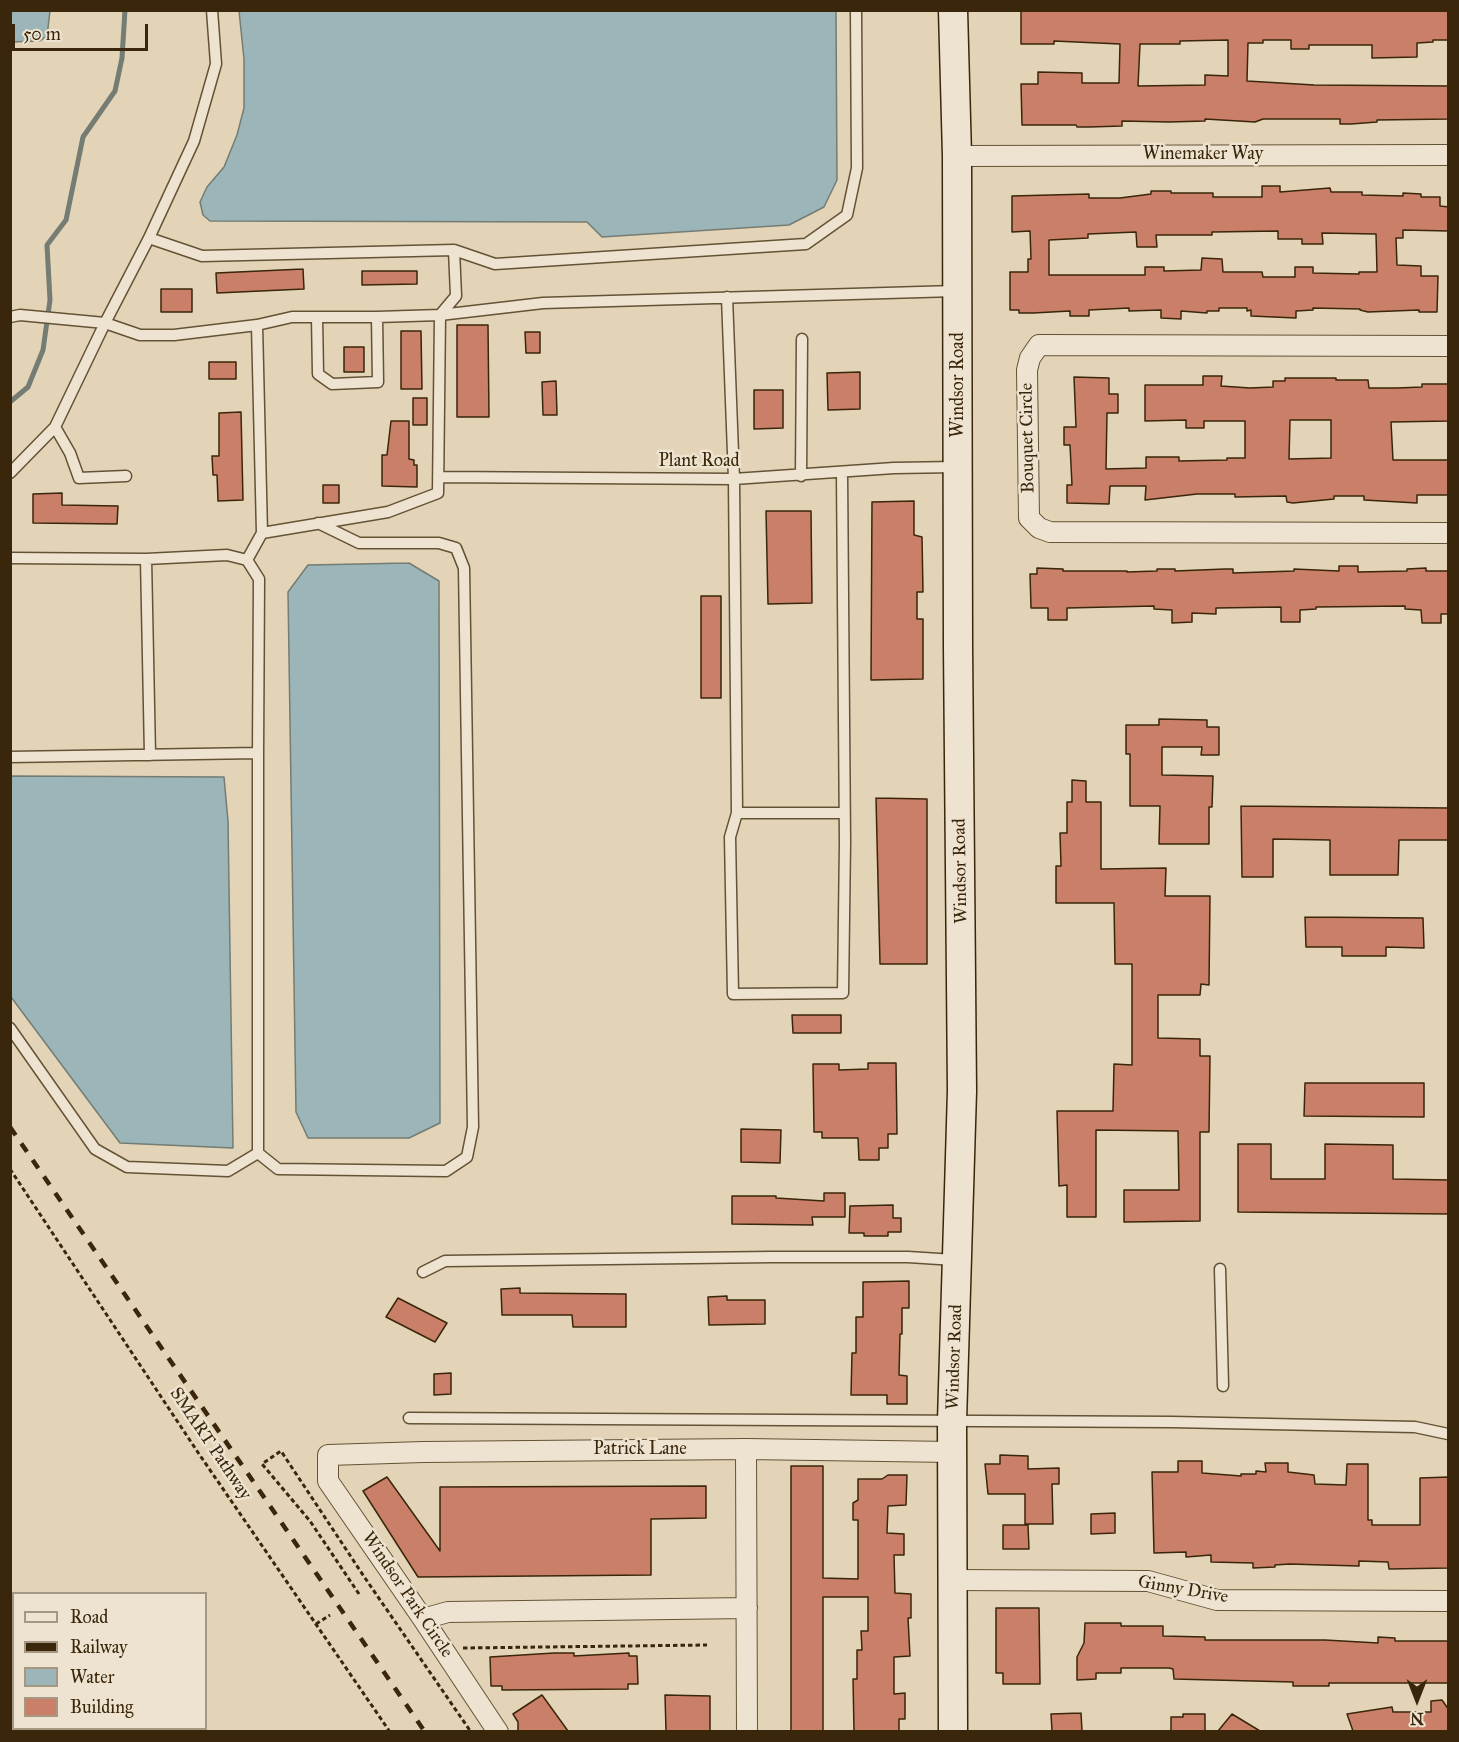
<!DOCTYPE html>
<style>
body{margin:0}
#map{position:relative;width:1459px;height:1742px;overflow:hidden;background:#e4d4b7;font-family:"IM FELL Great Primer",serif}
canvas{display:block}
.frame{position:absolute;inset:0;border:12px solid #3a260a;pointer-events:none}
.legend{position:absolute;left:12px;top:1592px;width:195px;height:138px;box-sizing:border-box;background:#ede3d0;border:2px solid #a59781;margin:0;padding:8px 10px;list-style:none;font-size:18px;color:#3a260a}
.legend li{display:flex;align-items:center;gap:12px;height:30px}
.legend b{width:30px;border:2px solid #a59781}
.north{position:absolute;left:1387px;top:1670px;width:60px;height:60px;-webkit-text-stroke:4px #ede3d0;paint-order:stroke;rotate:180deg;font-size:16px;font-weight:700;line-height:24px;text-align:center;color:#3a260a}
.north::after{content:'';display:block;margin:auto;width:21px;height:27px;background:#3a260a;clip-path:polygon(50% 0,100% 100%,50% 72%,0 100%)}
.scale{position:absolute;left:12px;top:24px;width:136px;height:27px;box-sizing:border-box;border:3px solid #3a260a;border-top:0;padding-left:8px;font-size:18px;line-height:21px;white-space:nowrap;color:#3a260a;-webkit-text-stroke:4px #ede3d0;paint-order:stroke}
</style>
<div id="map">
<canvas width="1459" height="1742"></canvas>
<div class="frame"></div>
<ul class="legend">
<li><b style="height:8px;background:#ede3d0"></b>Road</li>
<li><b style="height:8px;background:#3a260a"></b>Railway</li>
<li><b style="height:16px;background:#9bb5b9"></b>Water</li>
<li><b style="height:16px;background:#ca7f68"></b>Building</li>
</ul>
<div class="north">N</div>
<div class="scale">50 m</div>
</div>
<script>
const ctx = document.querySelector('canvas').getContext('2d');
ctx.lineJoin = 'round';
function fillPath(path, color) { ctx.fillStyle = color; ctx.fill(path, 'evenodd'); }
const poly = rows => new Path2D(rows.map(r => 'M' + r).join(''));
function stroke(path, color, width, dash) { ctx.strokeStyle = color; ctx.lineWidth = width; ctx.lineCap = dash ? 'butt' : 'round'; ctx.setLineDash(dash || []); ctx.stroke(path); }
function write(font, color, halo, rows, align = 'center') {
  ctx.font = font + ' "IM FELL Great Primer",serif'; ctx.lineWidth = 5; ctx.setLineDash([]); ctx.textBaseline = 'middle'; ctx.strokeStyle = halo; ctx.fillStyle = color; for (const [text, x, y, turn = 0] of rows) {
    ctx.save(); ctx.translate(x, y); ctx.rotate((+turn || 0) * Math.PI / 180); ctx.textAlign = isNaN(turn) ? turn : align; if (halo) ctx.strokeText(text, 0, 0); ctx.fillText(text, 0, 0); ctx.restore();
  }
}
const water = poly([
 [10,11,50,11,47,36,40,41,11,42,10,11],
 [239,11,836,11,837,180,824,207,789,225,602,237,587,222,210,221,203,215,200,202,207,187,224,167,237,135,244,108,244,59,239,11],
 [409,563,439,581,440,1123,409,1138,308,1138,296,1112,288,592,308,565,409,563],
 [11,776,224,777,228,821,233,1148,120,1143,11,997,11,776]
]);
fillPath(water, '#9bb5b9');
stroke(water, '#747c73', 1.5);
stroke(poly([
 [10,402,28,387,43,350,50,300,47,245,66,220,83,137,115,91,122,58,125,10]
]), '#747c73', 5);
const building = poly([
 [1021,10,1449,10,1449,40,1433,40,1433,42,1417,43,1417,57,1372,58,1372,45,1309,45,1309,49,1291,49,1291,40,1263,40,1263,43,1248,43,1247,81,1314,85,1449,86,1449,119,1377,120,1377,122,1351,124,1340,124,1340,119,1263,119,1255,122,1205,119,1205,121,1169,122,1122,121,1122,126,1089,127,1077,127,1076,125,1022,125,1021,84,1038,84,1038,72,1082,73,1082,83,1119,83,1120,44,1054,41,1054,44,1021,44,1021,10],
 [1228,40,1228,76,1205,75,1205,85,1138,86,1140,44,1180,44,1180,41,1228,40],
 [1262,186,1280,186,1280,192,1330,188,1331,192,1362,192,1362,195,1403,196,1403,193,1421,194,1421,197,1440,197,1440,206,1449,207,1449,231,1403,230,1403,238,1396,238,1397,265,1421,266,1421,276,1438,276,1437,312,1419,312,1419,310,1368,312,1360,310,1360,309,1313,308,1313,310,1296,311,1296,318,1251,316,1251,310,1247,311,1247,308,1219,308,1219,311,1207,311,1207,313,1181,311,1181,319,1161,318,1161,310,1129,311,1129,308,1089,310,1089,316,1070,316,1070,311,1033,313,1019,313,1019,310,1010,310,1010,272,1028,272,1028,259,1031,259,1030,231,1012,232,1012,196,1089,194,1089,198,1120,198,1151,194,1151,191,1171,191,1171,193,1213,193,1213,197,1262,197,1262,186],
 [1278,231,1278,239,1302,239,1302,244,1323,244,1322,233,1376,234,1377,272,1359,272,1359,274,1313,273,1313,267,1295,267,1295,277,1263,277,1262,272,1223,272,1222,259,1202,258,1201,270,1164,271,1164,267,1145,267,1145,275,1049,275,1049,240,1088,238,1088,234,1136,232,1137,247,1157,247,1156,235,1212,235,1212,232,1278,231],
 [303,269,304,289,217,293,216,273,303,269],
 [362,271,417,271,417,284,362,285,362,271],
 [161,289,192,289,192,312,161,312,161,289],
 [457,325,488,325,489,417,457,417,457,325],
 [401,331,421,331,422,389,401,389,401,331],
 [525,332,540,332,540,353,526,353,525,332],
 [344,347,364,347,364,372,344,372,344,347],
 [209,362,236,362,236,379,209,379,209,362],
 [860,372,860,409,828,410,827,373,860,372],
 [1203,376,1222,376,1221,386,1250,388,1273,387,1273,381,1285,381,1285,378,1336,378,1336,380,1368,380,1369,388,1397,388,1422,387,1422,384,1449,384,1449,421,1391,422,1393,460,1449,460,1449,495,1417,495,1417,503,1364,500,1364,496,1334,496,1334,499,1293,503,1287,502,1286,496,1235,497,1235,494,1197,494,1145,500,1146,486,1110,486,1109,504,1067,503,1067,485,1072,485,1070,445,1064,445,1064,427,1076,427,1074,377,1109,378,1109,394,1118,394,1118,413,1107,413,1106,469,1146,468,1146,457,1179,457,1179,461,1227,460,1227,458,1245,458,1245,421,1204,421,1204,428,1186,428,1186,420,1145,421,1145,385,1203,385,1203,376],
 [1290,420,1331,420,1331,458,1289,459,1290,420],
 [556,381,557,415,543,415,542,382,556,381],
 [754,390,783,390,783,428,754,429,754,390],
 [413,398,427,398,427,425,413,425,413,398],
 [241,412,243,500,218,501,217,475,213,475,212,456,219,456,219,413,241,412],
 [391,421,409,421,409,459,414,460,414,465,417,465,417,487,382,486,382,455,387,455,391,421],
 [323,485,339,485,339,503,323,503,323,485],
 [62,493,62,505,118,506,117,524,33,523,33,494,62,493],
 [914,501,914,535,922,537,923,592,917,592,917,619,923,619,923,679,871,680,872,502,914,501],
 [766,511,811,511,812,603,768,604,766,511],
 [1339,566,1358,566,1358,572,1407,571,1407,569,1426,568,1426,571,1449,571,1449,614,1441,614,1441,623,1422,623,1421,610,1405,609,1405,606,1316,607,1316,609,1300,610,1300,622,1281,622,1281,607,1216,608,1216,614,1192,613,1192,622,1172,623,1172,610,1154,609,1154,606,1067,608,1067,620,1048,620,1048,608,1031,608,1030,574,1037,574,1037,568,1063,569,1063,571,1127,571,1127,572,1157,571,1157,569,1175,569,1175,571,1225,569,1233,569,1233,573,1294,571,1294,569,1339,571,1339,566],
 [701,596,721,596,721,698,701,698,701,596],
 [1159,719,1207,720,1207,727,1219,727,1219,755,1201,755,1202,747,1162,747,1162,775,1213,776,1212,807,1209,807,1209,844,1159,844,1160,806,1130,806,1130,754,1126,754,1126,725,1159,725,1159,719],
 [1072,780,1086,781,1086,802,1101,802,1101,869,1166,868,1165,896,1210,896,1209,985,1201,984,1200,995,1158,995,1158,1038,1200,1039,1200,1056,1210,1056,1209,1132,1200,1132,1200,1221,1124,1222,1124,1190,1179,1190,1178,1131,1096,1130,1096,1217,1067,1217,1067,1185,1059,1186,1057,1111,1113,1111,1114,1064,1132,1065,1132,964,1115,964,1114,903,1056,903,1056,866,1061,866,1060,833,1067,833,1067,802,1072,802,1072,780],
 [876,798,927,799,927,964,880,964,876,798],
 [1241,806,1449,808,1449,840,1399,840,1398,875,1330,875,1330,840,1273,839,1273,877,1242,877,1241,806],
 [1305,917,1423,918,1424,948,1386,947,1386,956,1342,956,1342,947,1306,947,1305,917],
 [792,1015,841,1015,841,1033,793,1033,792,1015],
 [868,1063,896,1063,897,1134,888,1134,888,1148,879,1148,879,1160,859,1160,858,1138,822,1138,822,1132,814,1132,813,1064,839,1064,839,1070,868,1069,868,1063],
 [1305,1083,1424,1083,1424,1117,1304,1116,1305,1083],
 [741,1129,781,1130,780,1163,741,1162,741,1129],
 [1238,1144,1271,1144,1271,1179,1325,1179,1325,1144,1393,1145,1393,1179,1449,1180,1449,1214,1238,1212,1238,1144],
 [824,1193,845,1193,845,1217,812,1217,813,1225,732,1224,732,1196,776,1196,776,1198,824,1201,824,1193],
 [893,1205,893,1218,901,1218,901,1232,888,1232,888,1236,864,1236,864,1233,849,1233,850,1206,893,1205],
 [909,1281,909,1308,902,1308,902,1334,900,1334,899,1375,907,1376,907,1404,887,1404,887,1395,851,1395,852,1353,856,1353,856,1317,863,1317,863,1282,909,1281],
 [520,1288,520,1293,626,1294,626,1327,573,1327,572,1315,502,1315,501,1289,520,1288],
 [727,1296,727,1300,765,1300,765,1324,709,1325,708,1297,727,1296],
 [398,1298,447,1323,435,1342,386,1317,398,1298],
 [451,1373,451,1394,434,1395,434,1374,451,1373],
 [1000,1455,1028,1456,1028,1469,1059,1468,1059,1484,1052,1484,1053,1524,1025,1524,1025,1494,988,1494,985,1464,1000,1464,1000,1455],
 [1178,1461,1202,1461,1202,1473,1241,1476,1241,1474,1256,1474,1256,1471,1266,1472,1265,1463,1288,1463,1288,1472,1314,1475,1315,1484,1346,1485,1347,1464,1368,1464,1368,1520,1372,1520,1372,1525,1420,1525,1420,1478,1449,1477,1449,1568,1389,1569,1388,1562,1359,1561,1359,1566,1289,1564,1275,1565,1275,1567,1253,1568,1253,1563,1211,1562,1211,1555,1186,1557,1186,1552,1154,1553,1152,1472,1178,1472,1178,1461],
 [791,1466,823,1466,823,1578,858,1579,858,1520,853,1520,853,1503,858,1500,858,1479,882,1479,888,1475,907,1475,906,1505,888,1506,887,1533,904,1534,904,1555,894,1555,895,1593,911,1594,911,1618,908,1618,910,1656,894,1657,894,1694,905,1693,905,1719,899,1719,899,1731,854,1731,853,1679,857,1679,857,1650,862,1650,861,1631,868,1631,868,1597,823,1597,823,1731,791,1731,791,1466],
 [387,1477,440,1551,440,1487,706,1486,706,1518,651,1519,651,1575,418,1577,363,1491,387,1477],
 [1115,1513,1115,1533,1091,1534,1091,1514,1115,1513],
 [1003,1525,1028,1525,1029,1549,1003,1549,1003,1525],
 [996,1608,1039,1608,1040,1684,1003,1684,1003,1673,996,1673,996,1608],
 [1085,1623,1121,1623,1121,1626,1163,1626,1163,1636,1205,1637,1205,1640,1325,1640,1378,1643,1378,1637,1395,1638,1395,1641,1449,1641,1449,1683,1329,1683,1329,1686,1293,1686,1293,1682,1174,1679,1173,1669,1169,1668,1121,1668,1121,1673,1096,1673,1096,1679,1077,1680,1077,1657,1084,1643,1085,1623],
 [554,1653,574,1653,574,1656,629,1653,629,1656,637,1656,638,1684,628,1684,628,1689,502,1690,502,1686,491,1686,490,1657,554,1653],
 [542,1695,568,1731,518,1731,518,1722,513,1714,542,1695],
 [665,1695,710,1696,710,1731,666,1731,665,1695],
 [1442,1700,1449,1710,1449,1731,1353,1731,1347,1714,1392,1707,1393,1712,1431,1712,1431,1701,1442,1700],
 [1081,1713,1082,1731,1052,1731,1051,1714,1081,1713],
 [1183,1714,1205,1714,1205,1731,1171,1731,1171,1717,1183,1717,1183,1714],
 [1232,1714,1260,1731,1218,1731,1232,1714]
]);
fillPath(building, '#ca7f68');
stroke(building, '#3a260a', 1.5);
const lane = poly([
 [149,238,194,141,216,64,212,10],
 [454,250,495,264,806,244,847,215,857,168,856,10],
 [727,297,734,479,737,813,730,837,733,994,843,993,845,842,842,473],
 [10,317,20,315,105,323,55,427,10,473],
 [317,317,318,374,332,384,378,382,377,317,292,317,257,325,174,335,140,335,105,323,149,238,202,256,454,250,456,296,440,315,543,303,955,291],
 [257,325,262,533,388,512,438,493,440,315,377,317],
 [55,427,70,453,79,478,126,476],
 [801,476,802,339],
 [438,477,734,479,894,468,956,467],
 [10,558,146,559,227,555,247,560,259,579,258,753],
 [146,559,150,755],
 [247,560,262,533],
 [10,757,258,753,258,1153],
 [737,813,844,813],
 [10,1028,95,1149,127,1167,228,1171,258,1153],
 [258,1153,278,1169,446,1171,467,1157,473,1127,464,568,456,548,439,543,359,543,318,523],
 [1220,1269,1223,1386],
 [423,1272,445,1261,772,1257,908,1257,955,1260],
 [409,1418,1172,1422,1415,1427,1448,1434],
 [10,1659,14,1662],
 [74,1728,77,1732]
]);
const street = poly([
 [957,156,1448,155],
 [1448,346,1039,345,1030,358,1027,370,1029,518,1039,528,1050,532,1448,533],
 [746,1449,747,1732],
 [954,1580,1148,1581,1217,1600,1448,1601],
 [423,1619,448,1612,747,1608],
 [498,1732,423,1619,328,1481,328,1455,423,1452,746,1449,952,1452]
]);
const secondary = poly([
 [953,10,957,156,958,646,962,1091,952,1421,953,1732]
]);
stroke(lane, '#645235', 13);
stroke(street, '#645235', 22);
stroke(secondary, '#3a260a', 31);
stroke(poly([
 [10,1169,199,1454,390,1732],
 [359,1594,310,1521,262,1464,281,1451,365,1578,471,1732],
 [316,1624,330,1615],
 [463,1648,707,1645]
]), '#3a260a', 3, [4.5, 3]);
stroke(lane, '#ede3d0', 10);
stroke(street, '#ede3d0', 20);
stroke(secondary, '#ede3d0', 28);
stroke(poly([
 [10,1127,425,1732]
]), '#3a260a', 4.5, [10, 10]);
write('18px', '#3a260a', '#ede3d0', [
 ["Winemaker Way",1203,155],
 ["Windsor Road",959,385,-90],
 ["Bouquet Circle",1028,438,-91],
 ["Plant Road",699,462],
 ["Windsor Road",961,871,-91],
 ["Windsor Road",955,1357,-88],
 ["SMART Pathway",210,1444,56],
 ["Patrick Lane",640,1450],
 ["Ginny Drive",1183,1590,10],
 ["Windsor Park Circle",407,1595,56]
]);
</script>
